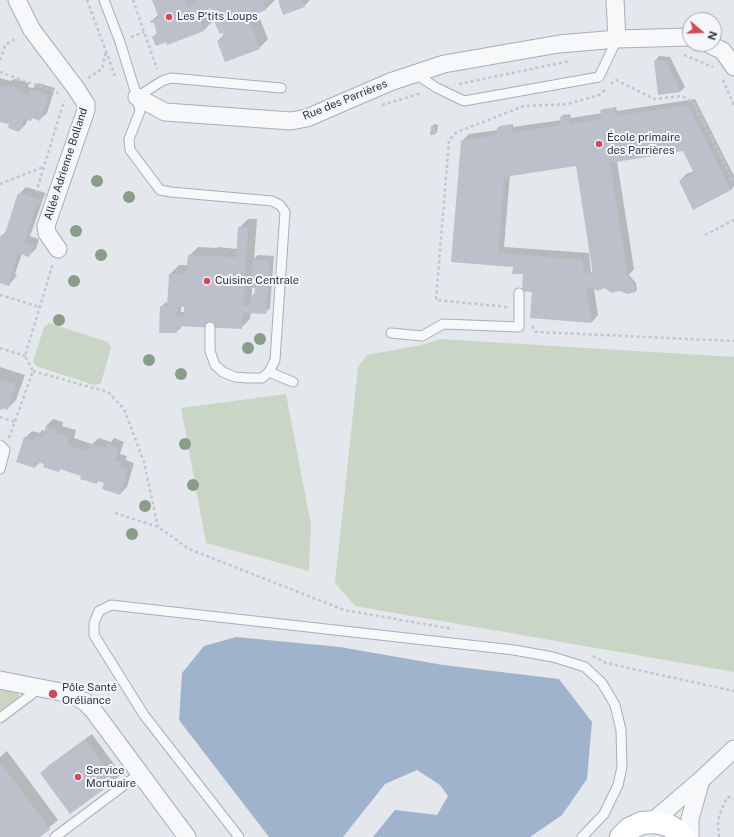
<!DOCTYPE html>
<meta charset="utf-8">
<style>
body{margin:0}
#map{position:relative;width:734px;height:837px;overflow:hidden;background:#e4e7ec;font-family:"Public Sans",sans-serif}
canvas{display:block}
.north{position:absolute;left:682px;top:12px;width:40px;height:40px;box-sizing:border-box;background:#f4f6f9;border:1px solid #a4a8b1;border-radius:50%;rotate:109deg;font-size:11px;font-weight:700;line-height:16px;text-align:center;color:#2b3445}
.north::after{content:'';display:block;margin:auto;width:14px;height:18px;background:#d1495b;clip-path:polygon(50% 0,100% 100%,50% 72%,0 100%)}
</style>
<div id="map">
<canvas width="734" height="837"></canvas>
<div class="north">N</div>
</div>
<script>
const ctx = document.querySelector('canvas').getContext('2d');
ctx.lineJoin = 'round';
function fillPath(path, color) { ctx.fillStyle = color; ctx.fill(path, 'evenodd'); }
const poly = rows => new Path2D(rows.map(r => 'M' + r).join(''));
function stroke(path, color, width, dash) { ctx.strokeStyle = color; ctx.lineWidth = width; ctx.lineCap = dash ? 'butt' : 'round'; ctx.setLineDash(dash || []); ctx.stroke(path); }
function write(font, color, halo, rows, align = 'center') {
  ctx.font = font + ' "Public Sans",sans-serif'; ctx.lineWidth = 4; ctx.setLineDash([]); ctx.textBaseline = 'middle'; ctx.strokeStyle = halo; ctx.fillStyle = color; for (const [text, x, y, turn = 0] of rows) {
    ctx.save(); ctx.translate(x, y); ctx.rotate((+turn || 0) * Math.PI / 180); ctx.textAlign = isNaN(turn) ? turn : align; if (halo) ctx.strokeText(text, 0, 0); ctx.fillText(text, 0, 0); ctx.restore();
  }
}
fillPath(poly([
 [49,323,108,342,111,348,101,383,94,385,36,366,33,361,44,327],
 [440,339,734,357,734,672,355,606,335,583,358,367,367,355,422,345],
 [286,394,311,525,309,571,206,543,181,408],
 [0,688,19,692,19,694,18,698,0,711]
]), '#c9d6c5');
fillPath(poly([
 [236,637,340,647,443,665,559,679,592,722,587,779,562,815,530,837,373,837,395,810,437,815,448,796,440,785,417,770,385,784,343,837,269,837,179,720,182,673,204,646]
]), '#9fb4cc');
fillPath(poly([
 [153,0,275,0,266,9,256,13,259,20,260,19,268,39,259,48,218,41,224,34,210,7,208,8,213,21,204,30,168,44,167,41,153,37,158,32,154,21,151,21,159,14],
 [279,0,310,0,304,6],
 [659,56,670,57,685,87,681,91,659,94,655,61],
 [0,78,11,81,14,79,29,83,28,87,33,88,38,83,55,88,47,113,40,119,33,117,30,120,28,119,26,124,19,131,10,124,0,121],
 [695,99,734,176,734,186,731,190,693,208,680,181,686,174,694,171,684,150,617,161,634,269,629,275,636,283,637,290,635,292,604,287,594,289,598,315,592,322,533,291,524,274,514,266,452,261,462,141,469,134,498,130,498,128,500,126,513,124,513,127,562,120,561,117,563,115,570,114,571,118,602,113,601,111,603,109,616,107,617,111],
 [577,164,594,273,591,272,589,253,504,247,510,175],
 [434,124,438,125,437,132,435,134,432,126],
 [26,187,46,193,43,199,30,236,39,239,36,249,29,255,22,253,15,274,17,275,15,278,9,285,0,282,0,241,2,236,6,231,19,194],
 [248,219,257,219,254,259,258,255,274,256,270,308,266,312,251,312,250,319,241,328,181,325,181,328,176,332,161,307,166,302,168,303,170,274,179,265,188,265,189,256,198,247,217,248,218,247,237,249,239,228],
 [252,287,256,287,255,293,252,296],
 [181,306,185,306,185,312,181,312],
 [0,367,25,375,16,400,7,409,3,408,0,410],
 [53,419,63,422,62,426,76,430,74,438,92,444,99,438,111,442,114,438,124,442,120,454,127,456,126,460,134,463,127,487,120,494,106,482,99,481,97,483,82,475,61,468,59,471,40,462,35,467,25,438,32,431,40,433,42,430,45,431,46,426],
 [92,734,121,774,114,781,42,773,48,766],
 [7,751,58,820,38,837,0,837,0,757]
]), '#0003');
fillPath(poly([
 [152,0,184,0,187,7,198,3,197,0,262,0,266,10,246,18,250,28,251,27,260,49,225,62,217,41,225,38,223,33,220,34,217,28,210,8,198,13,204,31,167,45,166,42,156,46,152,37,157,34,154,23,151,23,150,21,159,18],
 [278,0,302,0,305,7,283,15],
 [654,60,666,61,681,92,658,95],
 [6,85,23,90,22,93,28,95,30,89,49,95,40,121,32,118,31,121,24,119,19,132,8,128,9,124,0,122,0,86,5,88],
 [688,105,731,190,693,210,679,181,694,173,683,151,610,163,628,277,634,285,635,292,628,294,619,291,612,293,604,288,598,291,591,288,586,289,592,323,530,318,532,292,522,291,523,274,512,274,513,267,451,262,461,141,497,135,497,128,504,126,511,125,512,133,561,125,560,117,568,116,570,124,602,119,600,110,614,108,615,116],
 [576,166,593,275,584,272,582,260,498,253,504,177],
 [431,126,436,126,435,135,430,135],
 [18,193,40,200,38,205,37,204,24,243,33,246,29,257,18,253,9,281,11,281,9,286,0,283,0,238,1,235,4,236],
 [238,227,248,228,243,306,250,306,250,297,254,297,255,288,251,288,253,259,270,261,266,314,243,313,242,329,177,326,177,333,159,333,160,306,167,307,169,274,186,274,188,255,208,257,208,255,236,258],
 [177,307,184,307,184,316,177,316],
 [0,379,16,384,8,410,1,408,0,411],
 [46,426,57,429,56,433,70,437,68,445,89,452,91,444,105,448,107,444,118,448,114,461,121,463,120,467,128,470,120,495,102,489,104,483,98,481,97,484,80,479,81,476,60,469,59,472,43,467,44,464,37,462,35,468,16,462,24,437,33,440,35,436,42,438],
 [85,740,115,781,70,814,40,773],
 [0,762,50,829,40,837,0,837]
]), '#bbc0ca');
const service = poly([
 [104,0,120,42,137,97,140,111,129,139,130,150,160,190,171,192,272,201,280,205,285,212,275,360,269,372,262,378,248,378,235,377,223,372,215,365,210,351,210,327],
 [414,73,437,88,464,101,599,77,617,39],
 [137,97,162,81,171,78,281,88],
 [391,333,422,336,443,324,519,327,519,293],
 [269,372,293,382],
 [0,445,5,450,0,469],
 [0,718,32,694,34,686],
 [55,837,139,774],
 [239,837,144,715,94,635,94,623,99,611,111,605,514,650,553,657,585,667,602,683,615,705,621,730,622,767,618,785,604,814,582,837]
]);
const minor = poly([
 [17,0,32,30,75,87,86,104,86,110,46,226,47,233,58,249],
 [617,39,690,37],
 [709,44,723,51,734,67],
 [137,97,165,112,291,121,307,118,390,82,444,64,559,44,617,39,615,0],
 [0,680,66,693,78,698,85,702,93,710,187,837],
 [652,822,701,780,734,749],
 [690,837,690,819,701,780]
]);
const secondary = poly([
 [621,837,629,829,642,823,655,822,668,825,679,832,683,837]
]);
stroke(service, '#a9aeb7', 11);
stroke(minor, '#a9aeb7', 19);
stroke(secondary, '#a9aeb7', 24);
stroke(poly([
 [87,0,115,76],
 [133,0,157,69],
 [131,37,144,32],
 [684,55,713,67],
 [0,60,5,45,17,38],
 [0,72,58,93],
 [88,78,102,69,106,51],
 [723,80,734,106],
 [459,84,570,61],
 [611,84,616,80,654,99,682,96,693,102,734,183],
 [382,105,422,93],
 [0,184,43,167],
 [36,193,64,101],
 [705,235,734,220],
 [0,295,40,307],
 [507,307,436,300,449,140,457,132,524,106,568,104,599,95,606,89],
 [532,326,536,332,734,341],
 [0,348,25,356],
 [33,371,108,392,124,409,144,462,158,527],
 [0,417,15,422],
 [9,438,33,371,25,356,53,263],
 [115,513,158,527,189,549,344,610,453,629],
 [593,656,606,663,734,691],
 [719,837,718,824,719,816,727,797,734,798]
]), '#c2c5cb', 2.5, [3, 3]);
stroke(service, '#f7f8fa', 9);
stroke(minor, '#f7f8fa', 17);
stroke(secondary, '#fff', 22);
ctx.fillStyle = '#899d89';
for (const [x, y] of [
 [97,181],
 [129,197],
 [76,231],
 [101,255],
 [74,281],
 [59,320],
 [260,339],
 [248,348],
 [149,360],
 [181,374],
 [185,444],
 [193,485],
 [145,506],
 [132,534]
]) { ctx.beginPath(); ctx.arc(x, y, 6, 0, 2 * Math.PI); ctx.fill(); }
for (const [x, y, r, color] of [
 [169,17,4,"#d1495b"],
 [599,144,4,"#d1495b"],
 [207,281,4,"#d1495b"],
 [53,694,5,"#d1495b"],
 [78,777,4,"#d1495b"]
]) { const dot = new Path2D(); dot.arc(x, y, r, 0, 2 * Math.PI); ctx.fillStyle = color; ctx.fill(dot); stroke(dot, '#f4f6f9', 1.5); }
write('11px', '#2b3445', '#f4f6f9', [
 ["Les P'tits Loups",177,17],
 ["École primaire",607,138],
 ["des Parrières",607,151],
 ["Cuisine Centrale",215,281],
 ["Pôle Santé",62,688],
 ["Oréliance",62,701],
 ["Service",86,771],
 ["Mortuaire",86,784]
], 'left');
write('11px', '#2b3445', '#f4f6f9', [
 ["Rue des Parrières",345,100,-22],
 ["Allée Adrienne Bolland",66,164,-72]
]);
</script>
